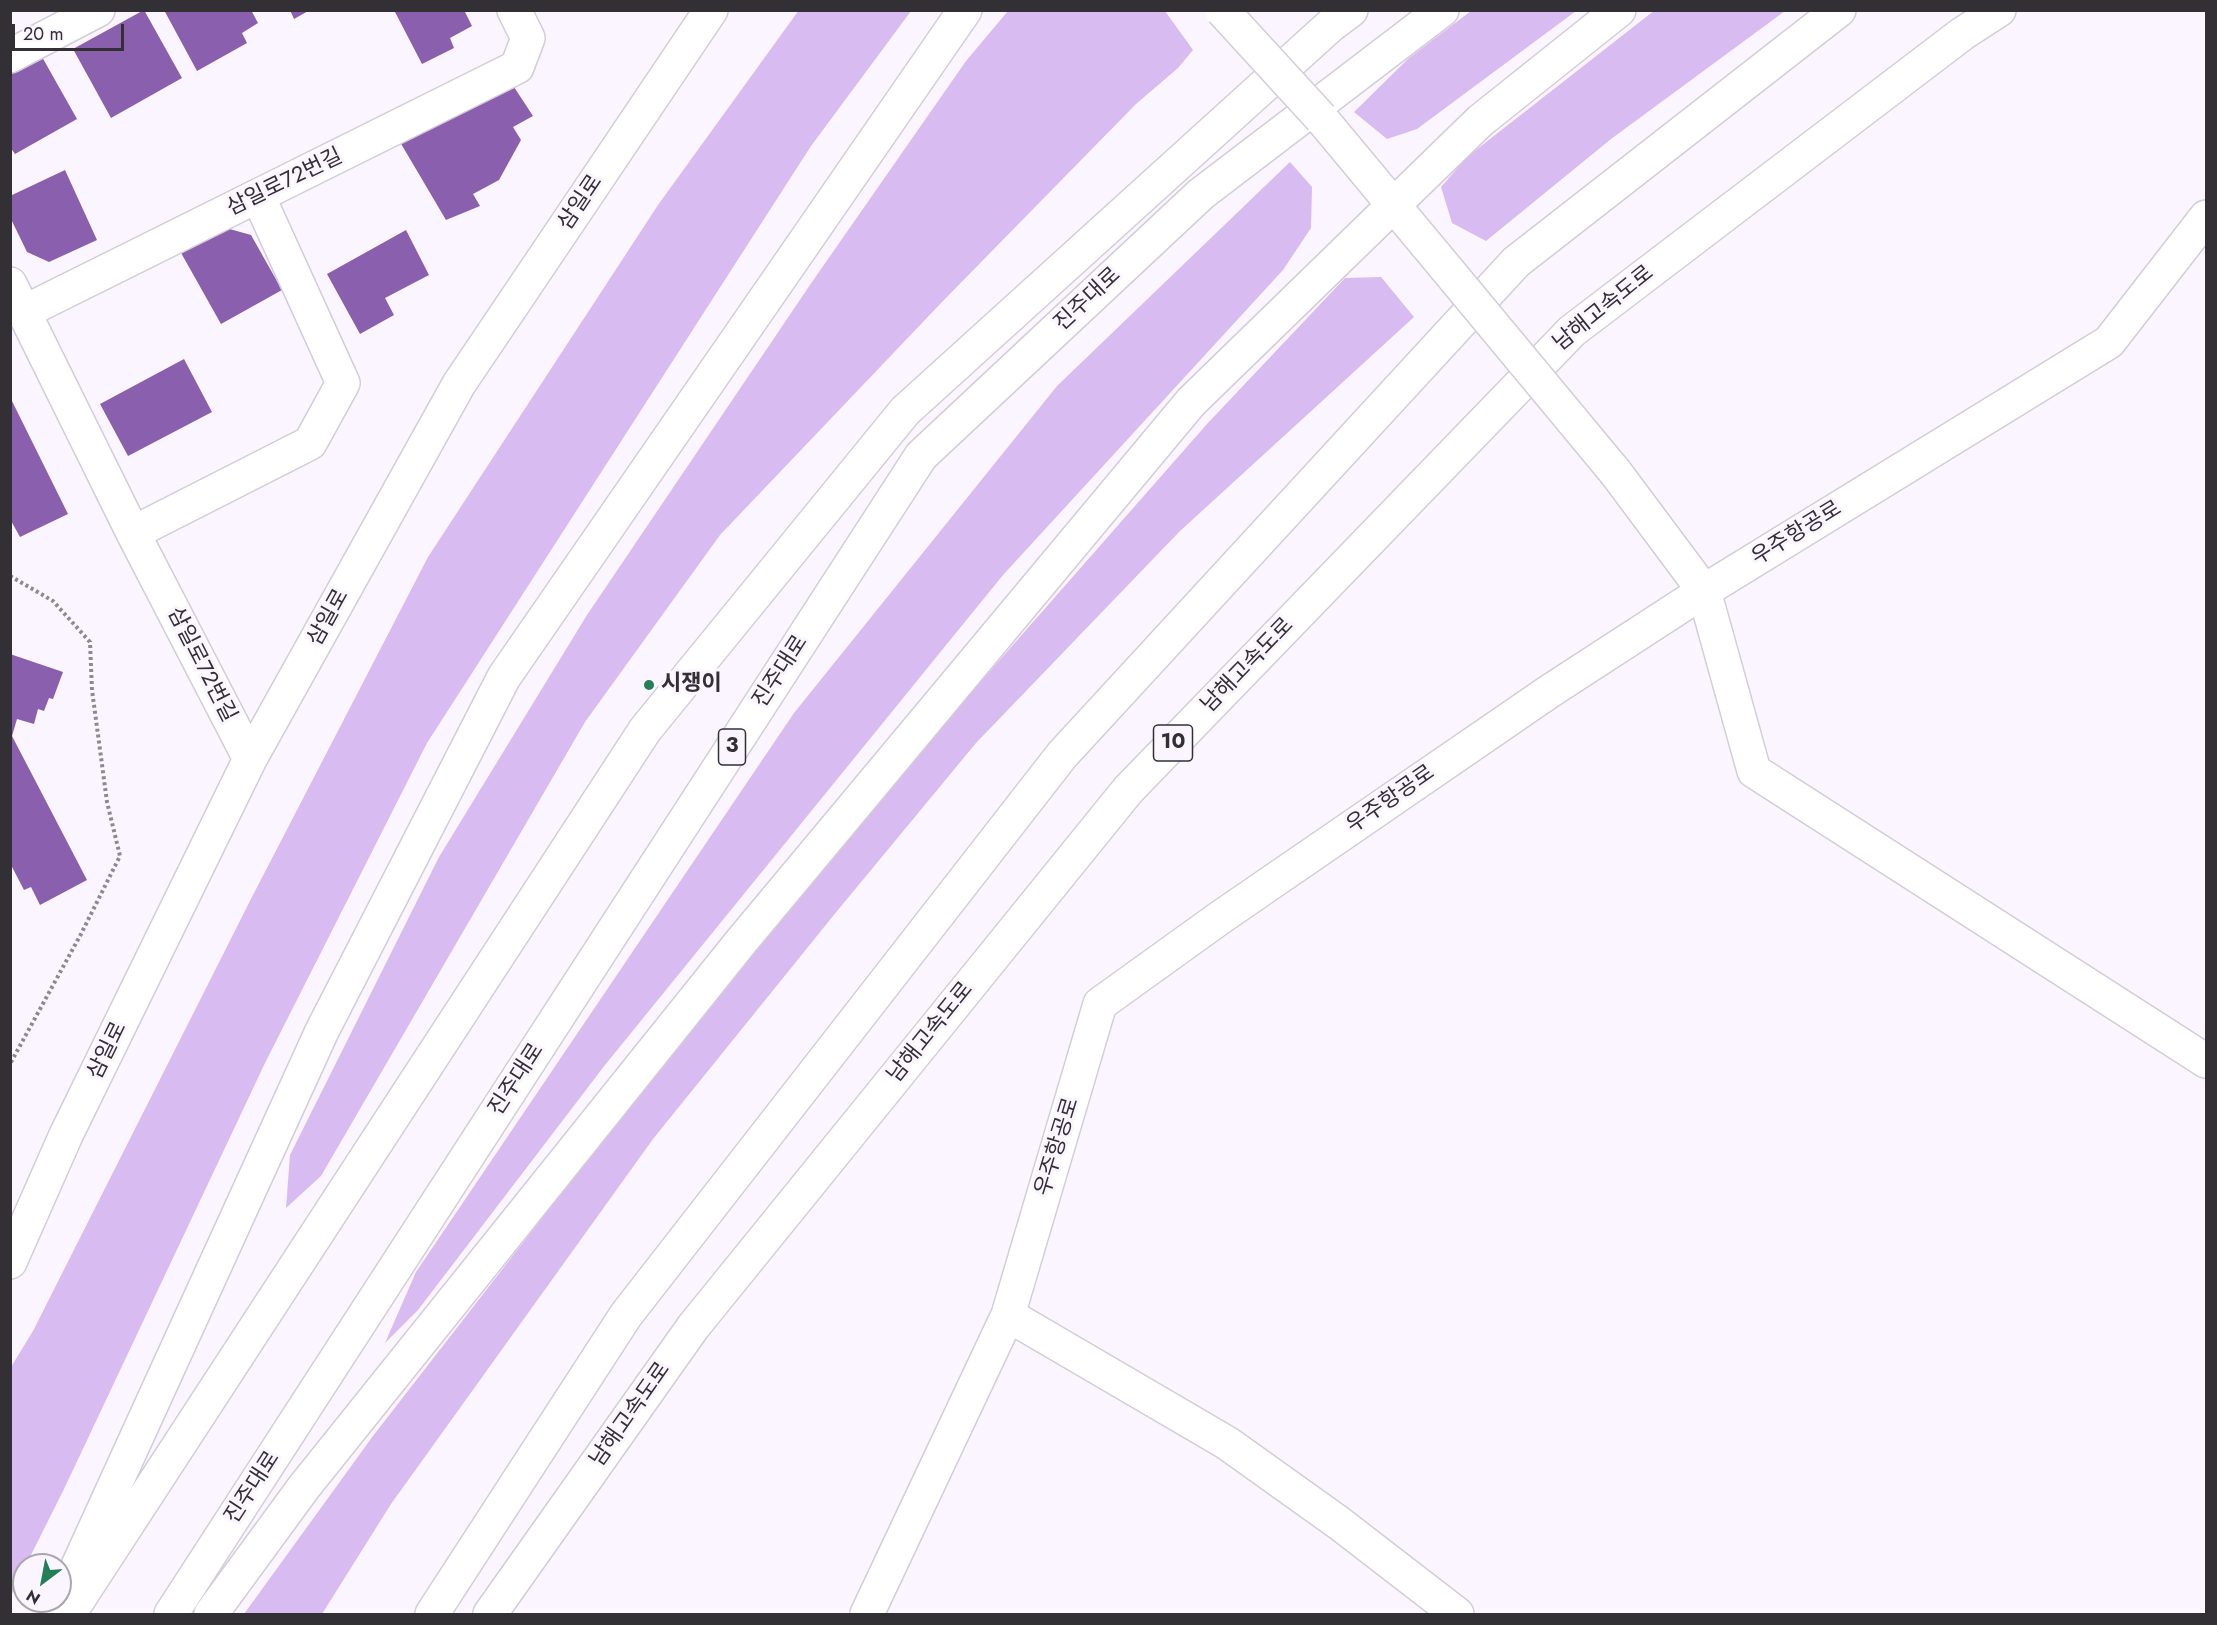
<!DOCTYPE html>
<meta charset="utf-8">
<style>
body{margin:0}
#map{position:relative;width:2217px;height:1625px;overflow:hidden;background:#faf5ff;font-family:Jost,sans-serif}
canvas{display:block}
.frame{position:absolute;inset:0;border:12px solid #323035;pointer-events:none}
.north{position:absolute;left:12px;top:1553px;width:60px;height:60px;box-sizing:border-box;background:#faf5ff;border:2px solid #aaa6ae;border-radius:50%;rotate:212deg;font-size:16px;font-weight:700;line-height:24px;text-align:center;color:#323035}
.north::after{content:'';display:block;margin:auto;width:21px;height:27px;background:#257f54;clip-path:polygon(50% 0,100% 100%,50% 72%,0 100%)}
.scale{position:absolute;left:12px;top:24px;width:112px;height:27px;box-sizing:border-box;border:3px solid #323035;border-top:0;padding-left:8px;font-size:18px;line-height:21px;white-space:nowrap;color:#323035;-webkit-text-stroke:4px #faf5ff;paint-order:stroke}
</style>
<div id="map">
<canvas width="2217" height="1625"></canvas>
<div class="frame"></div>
<div class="north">N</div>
<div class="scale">20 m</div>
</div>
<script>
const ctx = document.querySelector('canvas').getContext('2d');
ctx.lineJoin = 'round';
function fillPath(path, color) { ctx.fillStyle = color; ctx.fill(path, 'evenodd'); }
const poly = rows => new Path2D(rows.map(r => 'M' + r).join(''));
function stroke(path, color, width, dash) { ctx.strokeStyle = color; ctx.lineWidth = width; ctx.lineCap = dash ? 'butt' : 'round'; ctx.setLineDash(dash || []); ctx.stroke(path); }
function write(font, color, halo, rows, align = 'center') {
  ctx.font = font + ' Jost,"Noto Sans KR",sans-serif'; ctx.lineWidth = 6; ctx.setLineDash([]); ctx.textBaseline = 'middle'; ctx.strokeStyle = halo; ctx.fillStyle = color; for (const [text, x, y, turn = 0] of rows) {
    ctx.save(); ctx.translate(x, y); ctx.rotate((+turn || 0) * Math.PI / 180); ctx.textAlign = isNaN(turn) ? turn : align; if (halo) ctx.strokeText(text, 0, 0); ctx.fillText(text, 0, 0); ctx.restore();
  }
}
fillPath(poly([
 [799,10,911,11,811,146,427,743,265,1063,64,1489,26,1565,24,1565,24,1569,11,1596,11,1367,33,1331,253,895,428,557,658,205],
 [1655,10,1785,11,1611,139,1486,241,1452,223,1441,187,1467,157],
 [1008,11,1165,11,1193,50,1178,68,1136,104,942,302,720,535,585,722,321,1176,286,1208,290,1155,439,857,587,615,812,282,966,61],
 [1471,11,1576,11,1417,129,1387,139,1354,112,1409,58],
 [1290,162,1312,187,1311,228,1283,270,1003,575,605,1065,418,1310,385,1343,416,1272,794,713,1057,386],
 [1381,277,1414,317,1179,532,976,743,833,916,653,1139,391,1504,322,1614,244,1614,373,1436,684,1035,976,687,1207,424,1345,278]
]), '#d7bbf1');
fillPath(poly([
 [144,10,182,78,111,118,73,49],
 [164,10,251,10,258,23,242,33,247,43,197,71],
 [290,10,310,10,294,19],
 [394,10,464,10,472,26,450,38,454,48,422,64],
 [37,48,77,119,15,154,10,147,10,63],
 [514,87,533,116,513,127,521,140,499,180,473,194,480,206,446,220,400,142],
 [65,170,97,240,49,262,27,252,10,217,10,196],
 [226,228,251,235,282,290,221,324,180,251],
 [406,230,429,275,385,298,394,315,360,334,327,274],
 [184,359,212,412,128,456,100,404],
 [10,397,68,514,20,537,10,519],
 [10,654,63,672,53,699,49,698,44,711,38,709,34,724,17,719,12,736,87,880,40,905,31,887,24,890,10,863]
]), '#8a5fad');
const minor = poly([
 [10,56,98,10],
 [1321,118,1455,279],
 [10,284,133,533,250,759],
 [24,312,517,67,528,38,514,10],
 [1616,473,1704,591,1754,771,2206,1061],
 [133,533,310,443,343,383,258,196],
 [10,1262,66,1135,250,759,459,384,711,10],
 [1008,1315,1227,1443,1339,1523,1457,1614],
 [56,1614,322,1031,504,677,965,10],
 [211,1614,304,1487,740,943,1191,402,1480,121,1619,10],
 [867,1614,1008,1315,1100,1004,1221,917,1550,691,1704,591,2109,342,2206,217]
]);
const major = poly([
 [69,1614,645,730,905,411,1331,25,1351,10],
 [171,1614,921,456,1201,194,1442,10]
]);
const highway = poly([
 [432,1614,626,1315,1062,755,1516,262,1839,10],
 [490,1614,693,1327,1128,790,1572,331,1962,34,1999,10]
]);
stroke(minor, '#d3cdd9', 36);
stroke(major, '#d3cdd9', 36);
stroke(highway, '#d3cdd9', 36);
stroke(poly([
 [10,576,53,601,90,642,92,690,107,802,120,856,81,934,10,1064]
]), '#8c8990', 4, [3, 3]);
stroke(minor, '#fff', 33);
stroke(major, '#fff', 33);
stroke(highway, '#fff', 33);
const minorBridge = poly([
 [1222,10,1321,118],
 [1455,279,1616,473]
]);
stroke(minorBridge, '#d3cdd9', 36, []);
stroke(minorBridge, '#fff', 33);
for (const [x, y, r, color] of [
 [649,685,6,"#257f54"]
]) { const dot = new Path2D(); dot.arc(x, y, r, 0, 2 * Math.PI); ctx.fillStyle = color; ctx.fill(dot); stroke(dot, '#faf5ff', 2); }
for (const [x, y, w] of [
 [1173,743,39],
 [732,747,27]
]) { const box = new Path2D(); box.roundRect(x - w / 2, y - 18, w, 36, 4.5); ctx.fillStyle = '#faf5ff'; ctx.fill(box); stroke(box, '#323035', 1.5); }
write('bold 21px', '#323035', null, [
 ["10",1173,743],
 ["3",732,747]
]);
write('22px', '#323035', '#faf5ff', [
 ["삼일로72번길",285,183,-26],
 ["삼일로",581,203,-56],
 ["진주대로",1088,300,-43],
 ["남해고속도로",1604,309,-39],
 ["우주항공로",1797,534,-32],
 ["삼일로",329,618,-61],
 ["삼일로72번길",201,665,63],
 ["남해고속도로",1248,666,-46],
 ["진주대로",781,672,-57],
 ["우주항공로",1391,800,-35],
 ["남해고속도로",931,1033,-51],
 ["삼일로",108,1051,-64],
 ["진주대로",517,1080,-57],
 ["우주항공로",1058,1147,-73],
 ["남해고속도로",631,1415,-55],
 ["진주대로",253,1488,-57]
]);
write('bold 22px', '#323035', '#faf5ff', [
 ["시쟁이",661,685]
], 'left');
</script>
